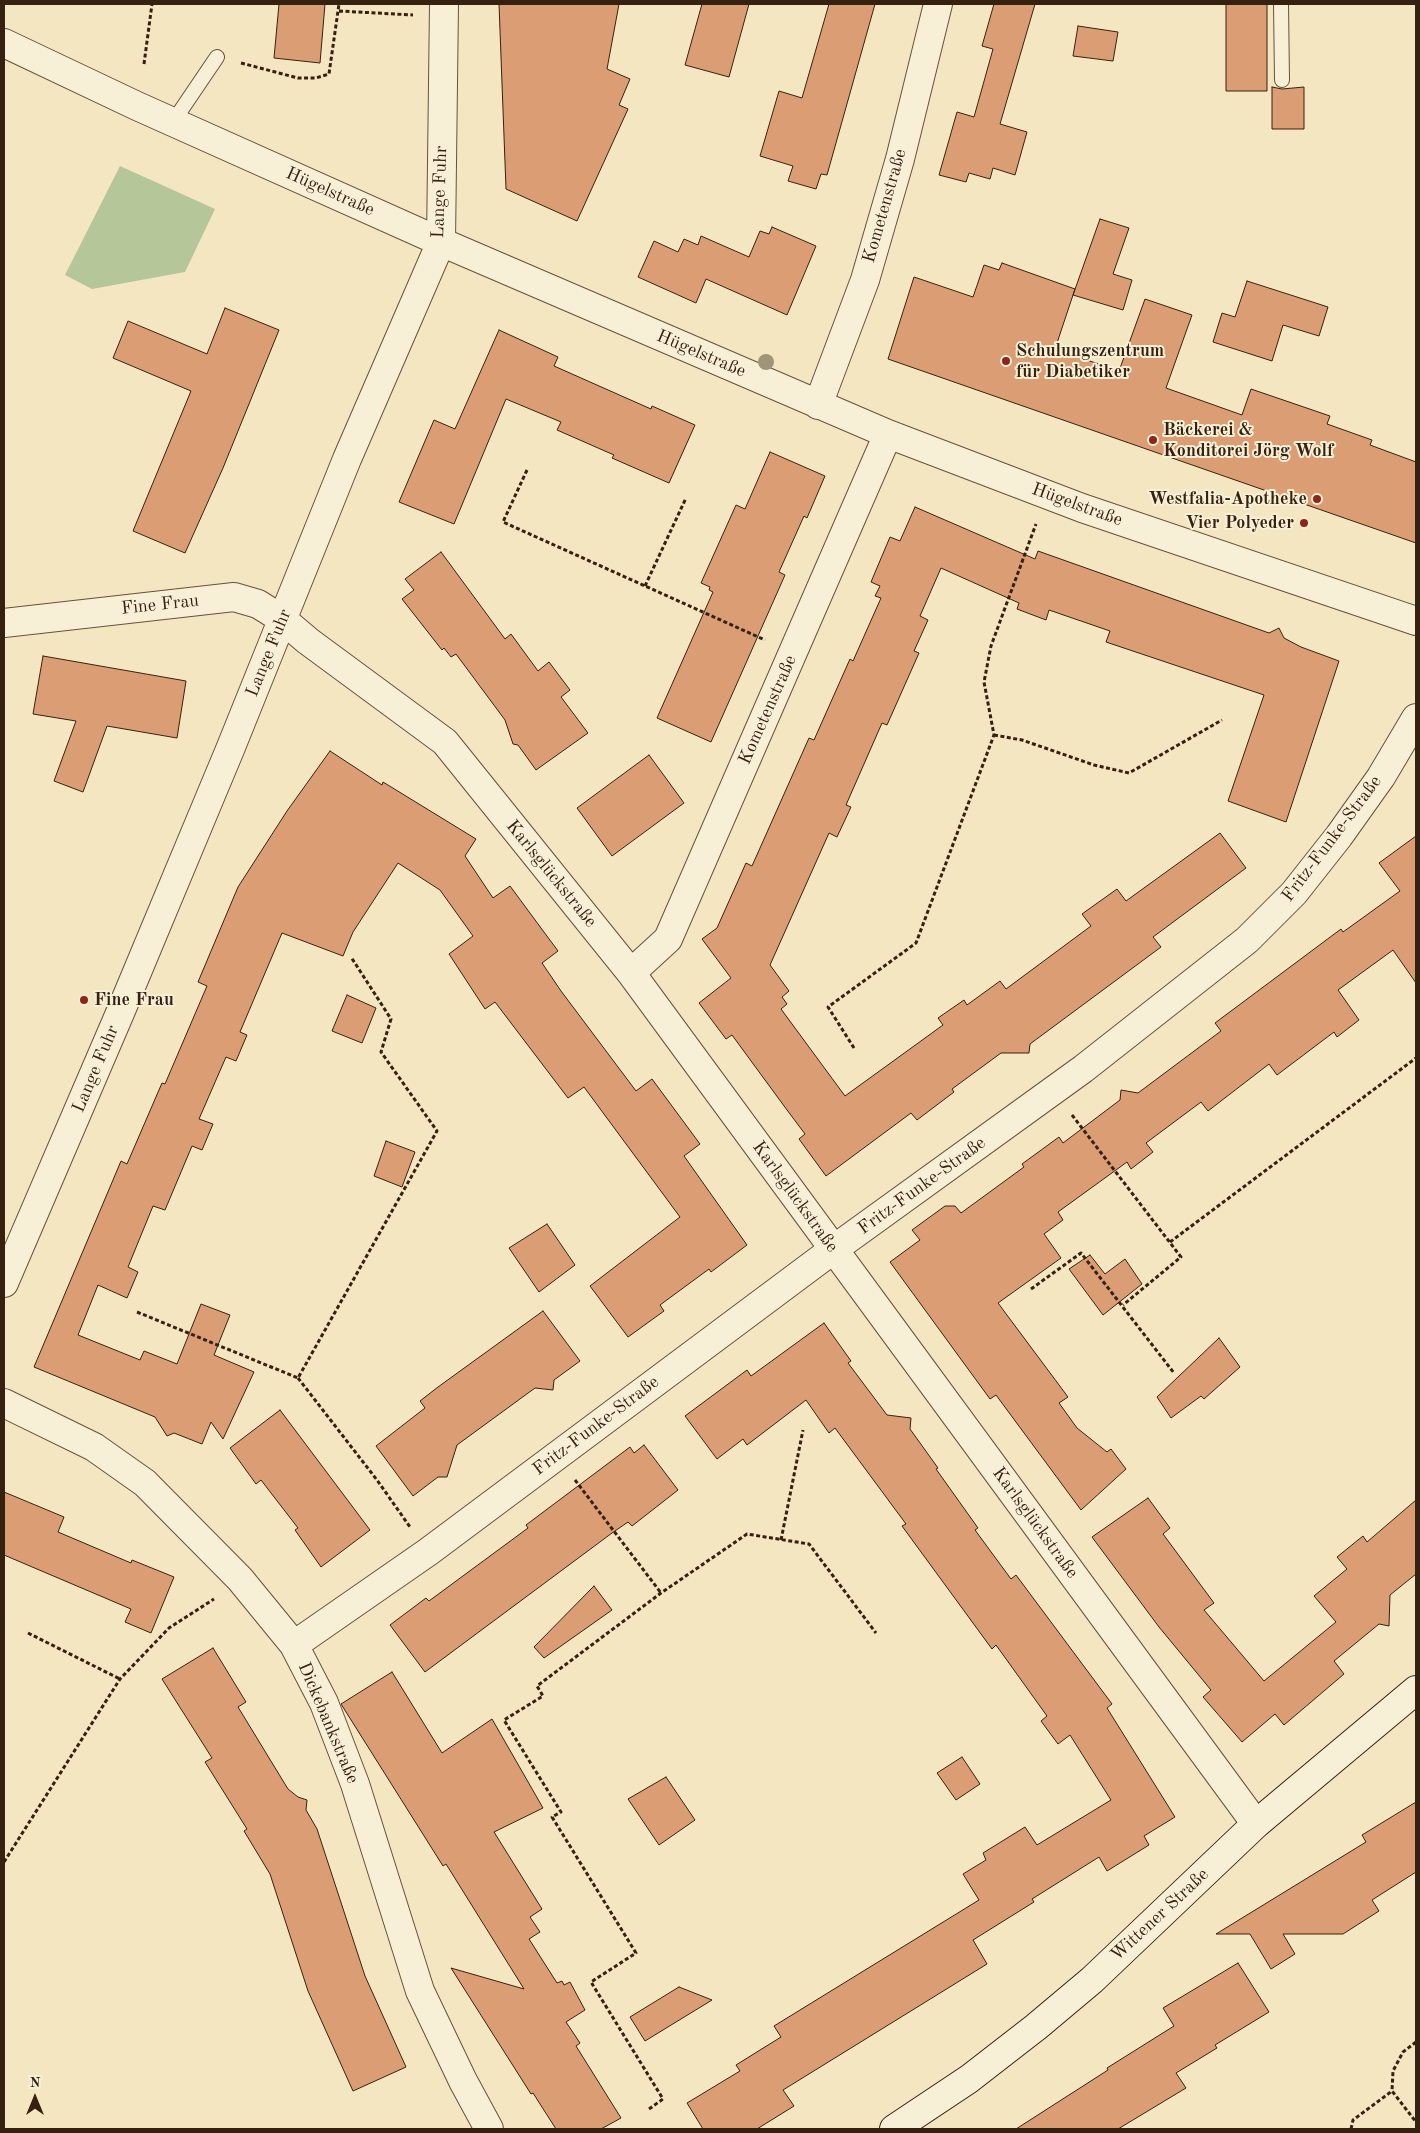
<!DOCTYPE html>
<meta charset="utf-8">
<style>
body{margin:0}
#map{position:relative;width:1420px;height:2133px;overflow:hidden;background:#f5e6c2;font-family:"Old Standard TT",serif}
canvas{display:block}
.frame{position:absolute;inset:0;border:5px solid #362110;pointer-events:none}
.north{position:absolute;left:10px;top:2073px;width:50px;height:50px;-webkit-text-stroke:4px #f8efd7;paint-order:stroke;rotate:0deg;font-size:14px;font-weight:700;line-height:20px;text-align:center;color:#362110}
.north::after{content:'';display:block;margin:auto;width:18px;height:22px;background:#362110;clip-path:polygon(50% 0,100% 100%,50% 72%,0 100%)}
</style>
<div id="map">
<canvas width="1420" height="2133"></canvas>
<div class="frame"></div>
<div class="north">N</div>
</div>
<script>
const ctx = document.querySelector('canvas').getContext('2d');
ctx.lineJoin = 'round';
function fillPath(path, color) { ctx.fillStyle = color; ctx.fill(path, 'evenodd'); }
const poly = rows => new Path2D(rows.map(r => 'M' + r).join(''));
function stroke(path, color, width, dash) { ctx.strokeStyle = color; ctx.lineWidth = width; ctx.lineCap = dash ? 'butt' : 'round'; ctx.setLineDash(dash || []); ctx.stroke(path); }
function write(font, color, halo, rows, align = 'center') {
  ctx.font = font + ' "Old Standard TT",serif'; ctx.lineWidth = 4; ctx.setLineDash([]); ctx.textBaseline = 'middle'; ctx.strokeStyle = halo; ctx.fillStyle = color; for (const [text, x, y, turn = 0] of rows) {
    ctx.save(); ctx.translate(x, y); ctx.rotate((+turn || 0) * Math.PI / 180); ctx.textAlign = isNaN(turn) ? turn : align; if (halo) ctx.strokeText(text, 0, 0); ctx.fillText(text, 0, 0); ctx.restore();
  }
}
fillPath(poly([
 [120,166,215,209,185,272,92,289,65,275]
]), '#b5c699');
const building = poly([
 [279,4,325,4,320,63,274,58,279,4],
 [499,4,619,4,607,69,630,79,619,105,628,109,577,221,506,189,499,4],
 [702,4,749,4,729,77,685,65,702,4],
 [829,4,875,4,827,175,821,174,816,189,788,181,793,166,760,156,779,91,802,98,829,4],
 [994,4,1035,4,1000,124,1027,132,1015,175,993,168,990,179,969,173,966,182,939,175,957,112,974,117,993,49,982,46,994,4],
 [1226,4,1267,4,1267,91,1226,91,1226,4],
 [1078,26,1118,32,1113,61,1073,56,1078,26],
 [1272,87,1282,89,1304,87,1304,129,1272,129,1272,87],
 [1100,219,1129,228,1113,274,1132,280,1123,310,1073,295,1100,219],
 [772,227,816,246,787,315,706,279,696,303,638,277,654,241,678,252,684,239,698,245,701,236,749,257,760,231,769,234,772,227],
 [1002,263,1075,289,1055,349,1119,371,1145,299,1192,315,1166,388,1242,415,1251,389,1330,416,1327,424,1372,440,1370,445,1416,462,1416,543,888,359,914,277,973,297,984,265,999,270,1002,263],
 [1247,281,1328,307,1319,336,1283,325,1272,361,1213,342,1222,313,1235,317,1247,281],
 [225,308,279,330,223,468,185,553,133,531,191,391,113,358,128,321,207,354,225,308],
 [499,330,558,357,554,366,651,409,652,406,695,425,669,483,612,458,614,455,557,430,561,422,506,399,454,524,399,502,434,420,455,429,499,330],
 [770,452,825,476,807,518,804,516,779,572,785,575,711,742,657,718,713,592,709,590,710,587,701,583,736,505,745,509,770,452],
 [915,507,1035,559,1038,551,1269,633,1279,628,1284,638,1301,647,1339,661,1286,822,1228,801,1264,695,1106,642,1110,631,1049,610,1046,620,1017,609,1019,603,941,568,920,616,928,620,914,651,919,653,887,725,882,723,846,805,851,807,837,837,829,833,770,965,789,991,782,997,787,1004,781,1009,845,1096,943,1025,938,1018,964,1000,967,1005,1000,981,1006,989,1091,926,1082,914,1117,889,1126,901,1220,833,1246,868,1153,937,1161,947,1030,1044,1029,1053,1001,1053,952,1089,954,1092,917,1120,911,1113,826,1176,799,1139,805,1134,787,1110,732,1035,726,1039,699,1003,731,978,702,939,717,928,746,863,752,866,809,738,814,740,850,659,853,661,881,598,875,596,880,586,871,582,890,537,900,541,915,507],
 [441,552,505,639,511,634,538,671,549,662,570,690,561,697,588,733,536,770,518,745,513,744,505,720,456,654,451,657,444,648,442,650,402,599,414,590,405,579,441,552],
 [43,656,186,681,177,738,107,726,83,792,54,781,76,721,33,714,43,656],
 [330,751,382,785,383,782,476,839,465,856,493,898,510,886,558,951,542,963,561,991,636,1091,652,1079,700,1144,684,1156,747,1245,711,1272,709,1269,660,1305,664,1311,628,1337,590,1286,680,1217,584,1087,568,1098,495,1002,485,1009,449,954,473,936,440,890,398,863,353,932,343,956,282,933,240,1032,247,1035,236,1061,226,1057,199,1119,213,1124,202,1150,192,1146,165,1210,153,1206,128,1267,138,1272,127,1298,98,1285,78,1335,140,1360,144,1351,177,1364,201,1304,230,1315,214,1355,254,1372,223,1439,211,1422,202,1444,174,1433,167,1436,155,1417,34,1367,121,1161,127,1164,162,1083,165,1084,207,986,198,982,238,887,287,811,330,751],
 [649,755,684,803,612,856,577,808,649,755],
 [1416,836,1416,983,1393,950,1338,990,1359,1020,1337,1037,1334,1032,1277,1075,1269,1064,1208,1111,1201,1102,1146,1143,1153,1152,1131,1169,1127,1162,1058,1212,1063,1220,1044,1234,1061,1258,998,1303,1068,1397,1059,1403,1077,1428,1107,1452,1111,1449,1126,1469,1081,1510,996,1395,990,1399,890,1262,920,1240,912,1230,945,1206,955,1206,961,1213,1024,1167,1022,1164,1059,1137,1063,1143,1120,1100,1121,1090,1138,1093,1221,1031,1215,1023,1341,929,1343,932,1400,891,1379,863,1416,836],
 [347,995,376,1008,362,1043,332,1031,347,995],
 [386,1141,415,1152,402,1187,374,1176,386,1141],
 [547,1224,575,1265,539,1292,509,1248,547,1224],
 [1090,1255,1105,1274,1125,1259,1142,1284,1103,1315,1069,1269,1090,1255],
 [543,1311,580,1361,554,1380,553,1390,535,1388,457,1445,447,1477,438,1477,413,1496,376,1446,425,1408,420,1401,438,1387,543,1311],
 [824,1323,851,1361,848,1363,887,1415,911,1418,910,1429,938,1468,936,1469,978,1528,975,1530,1011,1579,1016,1575,1112,1704,1107,1708,1175,1817,1144,1836,1149,1845,1107,1871,1099,1857,1032,1899,1034,1902,973,1940,987,1964,783,2090,794,2106,757,2129,703,2129,687,2103,740,2071,736,2065,781,2037,774,2026,979,1900,963,1874,986,1860,983,1853,1025,1827,1037,1845,1111,1800,1070,1735,1058,1744,1041,1721,1047,1716,996,1645,992,1649,902,1526,906,1524,835,1428,829,1433,806,1400,747,1445,743,1439,717,1459,685,1416,747,1370,751,1376,824,1323],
 [1219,1338,1240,1367,1204,1399,1201,1396,1171,1418,1157,1397,1219,1338],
 [280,1410,370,1530,321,1567,295,1530,298,1528,261,1480,256,1484,230,1448,280,1410],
 [644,1445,678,1490,632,1526,628,1522,612,1533,425,1672,390,1625,426,1598,429,1601,528,1528,526,1525,630,1447,634,1453,644,1445],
 [4,1492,64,1517,58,1532,131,1563,132,1560,174,1577,151,1633,125,1622,131,1609,4,1555,4,1492],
 [1148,1498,1170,1528,1163,1534,1214,1603,1204,1610,1264,1681,1336,1622,1314,1596,1347,1569,1337,1557,1363,1536,1367,1542,1416,1500,1416,1574,1390,1595,1389,1626,1379,1624,1334,1661,1344,1674,1284,1725,1275,1714,1242,1742,1203,1697,1211,1690,1159,1627,1092,1537,1148,1498],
 [594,1586,612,1610,544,1658,534,1647,594,1586],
 [213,1648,246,1702,238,1707,277,1771,288,1789,298,1797,307,1800,306,1810,317,1829,365,1976,406,2067,353,2091,308,1991,270,1874,244,1831,247,1829,205,1762,212,1758,162,1679,213,1648],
 [392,1672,442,1753,492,1719,543,1808,494,1832,542,1909,530,1917,540,1932,529,1939,557,1983,562,1981,564,1985,570,1982,585,2010,566,2022,580,2043,576,2046,621,2118,601,2129,556,2129,533,2093,531,2094,451,1968,524,1989,446,1864,443,1866,341,1704,392,1672],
 [962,1757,980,1784,956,1800,937,1773,962,1757],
 [666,1777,695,1820,659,1845,628,1799,666,1777],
 [1416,1802,1416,1872,1372,1900,1379,1911,1343,1934,1283,1934,1295,1954,1271,1969,1250,1934,1216,1934,1366,1842,1362,1835,1416,1802],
 [1238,1963,1269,2012,1215,2045,1217,2048,1176,2073,1186,2088,1118,2129,1016,2129,1108,2070,1107,2068,1174,2026,1163,2008,1238,1963],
 [679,1987,712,2000,645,2041,630,2017,679,1987]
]);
fillPath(building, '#db9e74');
stroke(building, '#362110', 1);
const lane = poly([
 [1281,4,1282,80],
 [173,122,217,57]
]);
const street = poly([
 [4,43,137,106,441,242,888,434,1082,508,1416,621],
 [818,405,865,280,900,159,938,4],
 [4,623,234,597,258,604,282,619,308,641,445,742,631,973,1256,1824],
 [631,973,668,939,888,434],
 [4,1283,120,1013,231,747,347,459,441,242,444,4],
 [4,1403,94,1447,145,1483,240,1579,294,1645,324,1703,355,1784,420,1991,463,2081,489,2129],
 [294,1645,428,1552,834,1249,1083,1069,1247,940,1294,893,1339,836,1381,777,1416,718]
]);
const secondary = poly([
 [894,2129,969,2079,1036,2027,1092,1980,1256,1824,1416,1690]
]);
stroke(lane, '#66523c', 16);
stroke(street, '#66523c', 30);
stroke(secondary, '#362110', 30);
stroke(poly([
 [339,11,413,15],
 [241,63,298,78,316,78,329,74,339,4],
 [144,64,152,4],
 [527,470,503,522,765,640],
 [645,586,686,498],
 [994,735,1022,740,1094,765,1129,773,1222,720],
 [854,1048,828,1007,916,943,994,735,984,682,991,646,1036,524],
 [1072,1115,1181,1257,1123,1305],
 [1170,1242,1416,1058],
 [1031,1289,1081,1253,1174,1373],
 [137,1312,298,1378,437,1131,381,1052,391,1019,351,957],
 [298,1378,377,1480,410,1527],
 [575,1480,661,1593],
 [781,1540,803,1430],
 [28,1633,120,1679],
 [4,1862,120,1679,169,1628,214,1599],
 [1416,2042,1403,2052,1393,2071,1392,2091,1416,2122],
 [649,2109,663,2099,591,1982,636,1953,552,1817,561,1812,504,1720,543,1696,537,1686,661,1593,747,1534,809,1544,876,1633],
 [1351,2129,1353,2120,1392,2091]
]), '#362110', 3, [4, 2.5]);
stroke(lane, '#f8efd7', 14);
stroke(street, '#f8efd7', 28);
stroke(secondary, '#f8efd7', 28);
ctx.fillStyle = '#a19577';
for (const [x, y] of [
 [766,362]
]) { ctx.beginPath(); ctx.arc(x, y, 8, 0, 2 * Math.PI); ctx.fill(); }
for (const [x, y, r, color] of [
 [1006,361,5,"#8f2418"],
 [1153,440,5,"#8f2418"],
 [1317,499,5,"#8f2418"],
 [1304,523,5,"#8f2418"],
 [84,1000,5,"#8f2418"]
]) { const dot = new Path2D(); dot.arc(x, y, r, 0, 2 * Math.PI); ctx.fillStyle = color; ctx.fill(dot); stroke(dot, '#f8efd7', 2); }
write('18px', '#362110', '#f8efd7', [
 ["Hügelstraße",330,192,24],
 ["Lange Fuhr",440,192,-88],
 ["Kometenstraße",885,206,-74],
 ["Hügelstraße",701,354,23],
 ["Hügelstraße",1077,505,20],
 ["Fine Frau",160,605,-6],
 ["Lange Fuhr",269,653,-68],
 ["Kometenstraße",768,710,-66],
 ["Fritz-Funke-Straße",1332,839,-53],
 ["Karlsglückstraße",551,874,51],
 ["Lange Fuhr",96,1069,-67],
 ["Fritz-Funke-Straße",922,1186,-36],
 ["Karlsglückstraße",795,1197,54],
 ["Fritz-Funke-Straße",596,1426,-37],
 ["Karlsglückstraße",1035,1523,54],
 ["Dickebankstraße",328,1723,67],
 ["Wittener Straße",1160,1915,-43]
]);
write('bold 18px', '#362110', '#f8efd7', [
 ["Schulungszentrum",1016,351],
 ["für Diabetiker",1016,372],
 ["Bäckerei &",1163,430],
 ["Konditorei Jörg Wolf",1163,451],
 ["Westfalia-Apotheke",1307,499,"right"],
 ["Vier Polyeder",1294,523,"right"],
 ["Fine Frau",94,1000]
], 'left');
</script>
